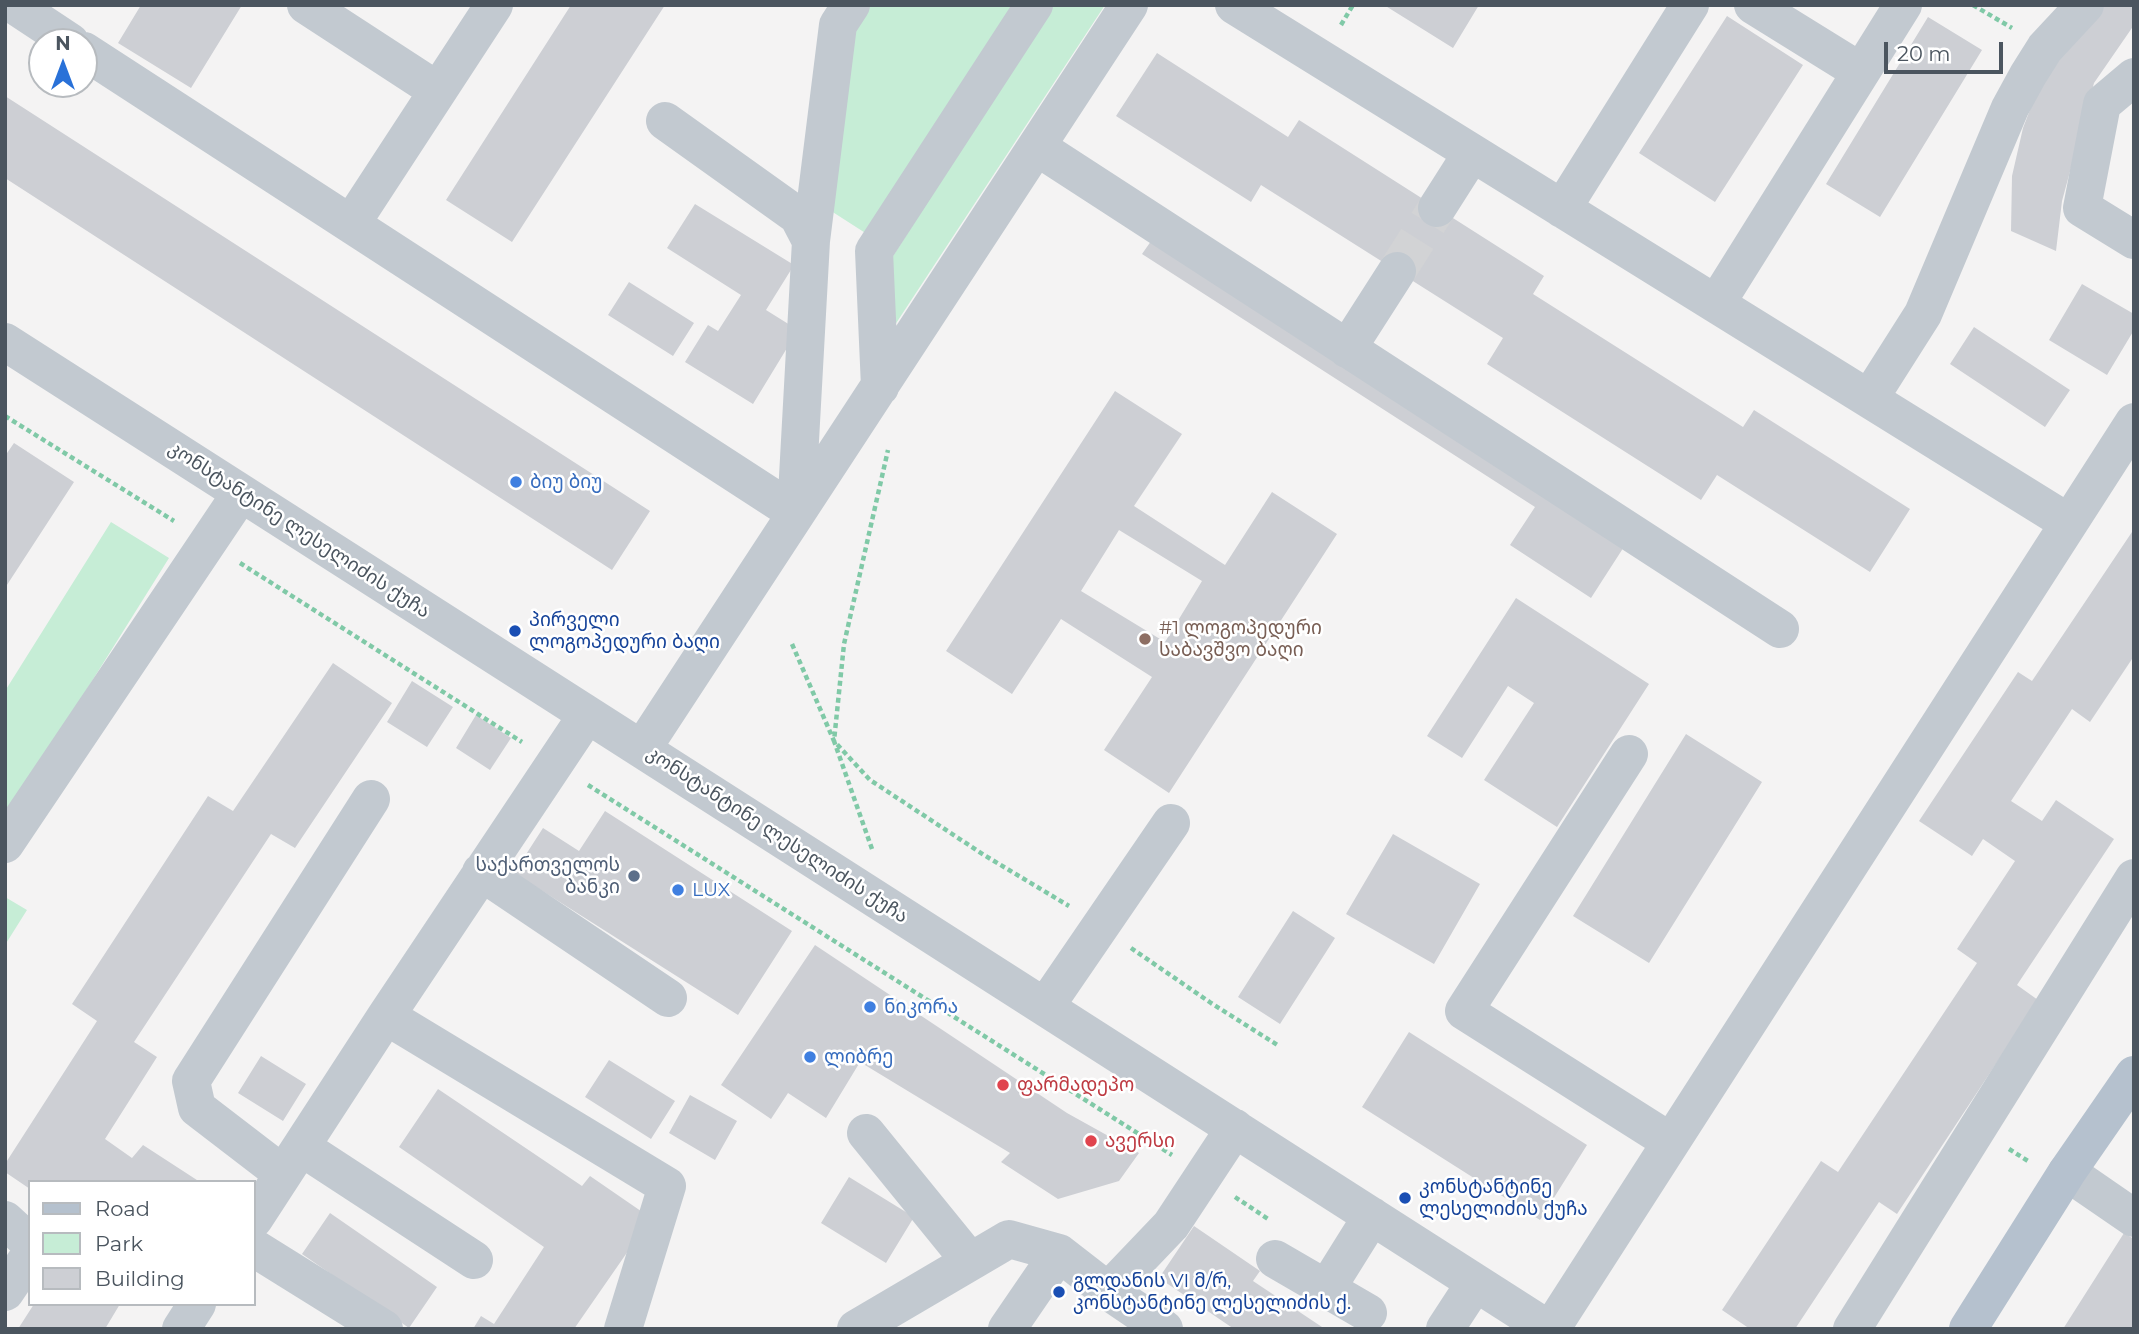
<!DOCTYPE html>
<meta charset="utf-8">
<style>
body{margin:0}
#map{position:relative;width:2139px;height:1334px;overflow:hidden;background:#f4f3f3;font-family:Montserrat,sans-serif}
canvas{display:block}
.frame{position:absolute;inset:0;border:7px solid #4b555f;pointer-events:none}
.legend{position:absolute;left:28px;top:1180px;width:228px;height:126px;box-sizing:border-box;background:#fff;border:2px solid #b7bbbf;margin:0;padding:9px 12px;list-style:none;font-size:21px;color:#4b555f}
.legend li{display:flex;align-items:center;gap:14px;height:35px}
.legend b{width:35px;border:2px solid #b7bbbf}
.north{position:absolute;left:28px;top:28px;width:70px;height:70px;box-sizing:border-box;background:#fff;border:2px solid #b7bbbf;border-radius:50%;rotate:0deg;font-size:19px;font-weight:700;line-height:28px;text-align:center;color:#4b555f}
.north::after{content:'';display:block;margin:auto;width:24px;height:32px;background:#2971d8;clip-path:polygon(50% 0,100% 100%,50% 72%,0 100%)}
.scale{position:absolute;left:1884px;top:42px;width:119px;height:32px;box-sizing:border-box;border:4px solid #4b555f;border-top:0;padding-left:9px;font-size:21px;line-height:24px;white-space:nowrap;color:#4b555f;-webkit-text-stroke:5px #fff;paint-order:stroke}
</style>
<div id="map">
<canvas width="2139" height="1334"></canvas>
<div class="frame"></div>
<ul class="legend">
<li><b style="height:9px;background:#b5c1ce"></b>Road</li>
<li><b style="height:19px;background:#c6edd6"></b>Park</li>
<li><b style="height:19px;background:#cdcfd4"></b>Building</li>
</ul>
<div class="north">N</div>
<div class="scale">20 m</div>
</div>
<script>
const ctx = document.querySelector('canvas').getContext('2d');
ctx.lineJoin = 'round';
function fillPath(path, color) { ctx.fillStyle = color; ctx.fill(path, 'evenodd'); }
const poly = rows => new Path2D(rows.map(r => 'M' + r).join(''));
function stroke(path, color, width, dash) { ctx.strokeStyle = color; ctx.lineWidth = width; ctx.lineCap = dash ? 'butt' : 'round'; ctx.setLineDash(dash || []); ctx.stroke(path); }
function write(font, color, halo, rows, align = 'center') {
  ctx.font = font + ' Montserrat,"Noto Sans Georgian",sans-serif'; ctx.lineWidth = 5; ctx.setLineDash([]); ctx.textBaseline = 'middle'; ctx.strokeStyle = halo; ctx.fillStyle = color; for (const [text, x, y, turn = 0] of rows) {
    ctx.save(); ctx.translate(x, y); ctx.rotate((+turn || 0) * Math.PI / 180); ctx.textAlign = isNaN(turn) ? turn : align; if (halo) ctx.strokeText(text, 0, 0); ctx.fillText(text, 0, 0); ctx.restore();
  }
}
fillPath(poly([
 [868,5,1022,5,870,236,828,209,855,25],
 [1053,5,1105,5,887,337,886,267],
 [111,522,169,558,5,820,5,691],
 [5,897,27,910,5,945]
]), '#c6edd6');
fillPath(poly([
 [141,5,242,5,191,88,118,43],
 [571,5,665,5,512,242,446,200],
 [1384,5,1479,5,1453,48],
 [2097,5,2134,5,2134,25,2094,83,2062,201,2056,251,2011,231,2012,176,2023,128,2043,76],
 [1727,16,1803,65,1715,202,1639,153],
 [1928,17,1982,50,1880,217,1826,184],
 [1157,53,1288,137,1299,120,1544,276,1533,294,1743,427,1754,410,1910,509,1870,572,1717,475,1701,500,1487,364,1503,338,1261,185,1251,202,1116,116],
 [5,96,650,511,612,570,5,178],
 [695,204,794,265,766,310,798,330,753,404,685,362,708,325,718,331,741,295,667,248],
 [1156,234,1629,539,1591,598,1510,545,1535,507,1142,254],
 [629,282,694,323,673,356,608,315],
 [2082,284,2134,314,2134,330,2107,375,2049,340],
 [1974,327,2070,390,2045,427,1950,364],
 [1115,391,1182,434,1134,506,1225,565,1272,492,1337,534,1169,793,1104,750,1152,677,1061,619,1012,694,946,651],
 [1119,530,1202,581,1165,642,1081,591],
 [14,443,74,482,5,588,5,456],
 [2134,529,2134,656,2090,722,2072,709,2011,801,2042,821,2056,800,2114,839,2017,985,2038,1000,1897,1214,1879,1202,1795,1329,1750,1329,1722,1310,1821,1161,1838,1172,1977,963,1957,949,2015,861,1983,839,1972,856,1919,821,2018,672,2032,681],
 [1516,598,1649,684,1557,827,1484,780,1534,703,1508,686,1462,758,1427,736],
 [333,663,392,703,295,848,271,834,134,1042,157,1057,105,1139,132,1158,143,1145,200,1182,30,1182,30,1189,5,1172,5,1164,97,1021,72,1004,208,796,233,811],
 [412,681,453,707,427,747,387,722],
 [476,715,511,738,490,770,456,748],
 [1686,734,1762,782,1649,963,1573,916],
 [605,811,792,931,738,1015,514,873,543,828,579,851],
 [1393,834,1480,884,1434,964,1346,914],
 [1293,911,1335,938,1280,1024,1238,997],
 [815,945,1067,1113,1139,1153,1119,1181,1058,1199,1001,1162,1010,1153,860,1062,826,1118,788,1093,771,1119,721,1085],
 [1409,1032,1587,1145,1540,1220,1362,1107],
 [261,1056,306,1084,283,1121,238,1093],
 [609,1060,675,1101,651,1139,585,1097],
 [438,1089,582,1186,590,1176,651,1218,574,1329,473,1329,481,1316,494,1324,544,1247,399,1147],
 [690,1095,737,1121,715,1160,669,1133],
 [849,1177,914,1217,886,1263,821,1223],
 [330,1213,437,1287,409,1328,302,1254],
 [1194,1226,1260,1271,1253,1281,1325,1329,1234,1329,1159,1278],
 [2124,1233,2134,1239,2134,1329,2063,1329],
 [34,1304,120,1304,105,1329,18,1329]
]), '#cdcfd4');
stroke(poly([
 [1397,271,1437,208]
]), '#d2d3d5', 38, [38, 19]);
stroke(poly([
 [1973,5,2012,28],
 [1341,25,1353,5],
 [5,416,174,521],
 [240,563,522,742],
 [792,644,834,741,870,780,984,855,1069,906],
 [588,785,1172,1155],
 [872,849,834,741,844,644,888,450],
 [1131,948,1211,1003,1279,1046],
 [2009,1149,2028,1161],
 [1235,1197,1268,1219]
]), '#80c9a7', 4.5, [5, 3.5]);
stroke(poly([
 [14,5,70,42],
 [306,5,438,91],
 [1234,5,2069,523],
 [1753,5,1861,72],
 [84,51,796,513,811,241,798,216,665,121],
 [2134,77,2102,104,2082,208,2134,240],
 [1037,147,1780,629],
 [1437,208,1472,153],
 [1562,209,1690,5],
 [351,224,494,5],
 [811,241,838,25,851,5],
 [1716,304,1903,5],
 [5,342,1548,1329],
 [1347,349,1397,271],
 [880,387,874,251,1034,5],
 [1869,399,1923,314,2010,108,2028,75,2045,48,2085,5],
 [642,749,1129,5],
 [1629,754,1464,1011,1671,1142],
 [5,844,241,493],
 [481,872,668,998],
 [1045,1007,1171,823],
 [386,1016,667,1186,623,1329],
 [866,1133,970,1261],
 [301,1147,474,1260],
 [2067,1172,2134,1218],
 [283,1174,197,1108,191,1081,371,799],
 [254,1219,386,1016,587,715],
 [5,1220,30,1243],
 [254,1248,384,1329],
 [1275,1259,1368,1313],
 [1327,1288,1372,1216],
 [1108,1291,1164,1329],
 [5,1292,30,1255],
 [181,1329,197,1304],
 [856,1329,1009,1239,1059,1253,1108,1291,1171,1225,1235,1128],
 [1007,1329,1059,1253],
 [1445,1329,1475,1283],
 [1551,1329,2134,422],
 [1852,1329,2134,878]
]), '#c2c9d0', 38);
stroke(poly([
 [1968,1329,2067,1172,2134,1075]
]), '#b5c1ce', 38);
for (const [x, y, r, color] of [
 [516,482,7,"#3f7fe0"],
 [515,631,7,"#1a4fb4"],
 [1145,639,7,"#8d6e63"],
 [634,876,7,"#5c6f8a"],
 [678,890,7,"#3f7fe0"],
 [870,1007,7,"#3f7fe0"],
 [810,1057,7,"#3f7fe0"],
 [1003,1085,7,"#e0444e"],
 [1091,1141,7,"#e0444e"],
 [1405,1198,7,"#1a4fb4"],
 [1059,1292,7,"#1a4fb4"]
]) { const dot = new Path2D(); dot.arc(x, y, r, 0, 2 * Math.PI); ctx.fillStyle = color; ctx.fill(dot); stroke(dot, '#fff', 2.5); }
write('19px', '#366cbe', '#fff', [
 ["ბიუ ბიუ",530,482],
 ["LUX",692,890],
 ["ნიკორა",884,1007],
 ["ლიბრე",824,1057]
], 'left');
write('19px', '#4b555f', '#fff', [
 ["კონსტანტინე ლესელიძის ქუჩა",299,530,33],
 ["კონსტანტინე ლესელიძის ქუჩა",777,835,33]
]);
write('19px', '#164399', '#fff', [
 ["პირველი",529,620],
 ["ლოგოპედური ბაღი",529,642],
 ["კონსტანტინე",1419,1187],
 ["ლესელიძის ქუჩა",1419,1209],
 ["გლდანის VI მ/რ,",1073,1281],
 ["კონსტანტინე ლესელიძის ქ.",1073,1303]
], 'left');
write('19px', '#785e54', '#fff', [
 ["#1 ლოგოპედური",1159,628],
 ["საბავშვო ბაღი",1159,650]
], 'left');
write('19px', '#4e5e75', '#fff', [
 ["საქართველოს",620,865],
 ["ბანკი",620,887]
], 'right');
write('19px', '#be3a42', '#fff', [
 ["ფარმადეპო",1017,1085],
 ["ავერსი",1105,1141]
], 'left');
</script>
